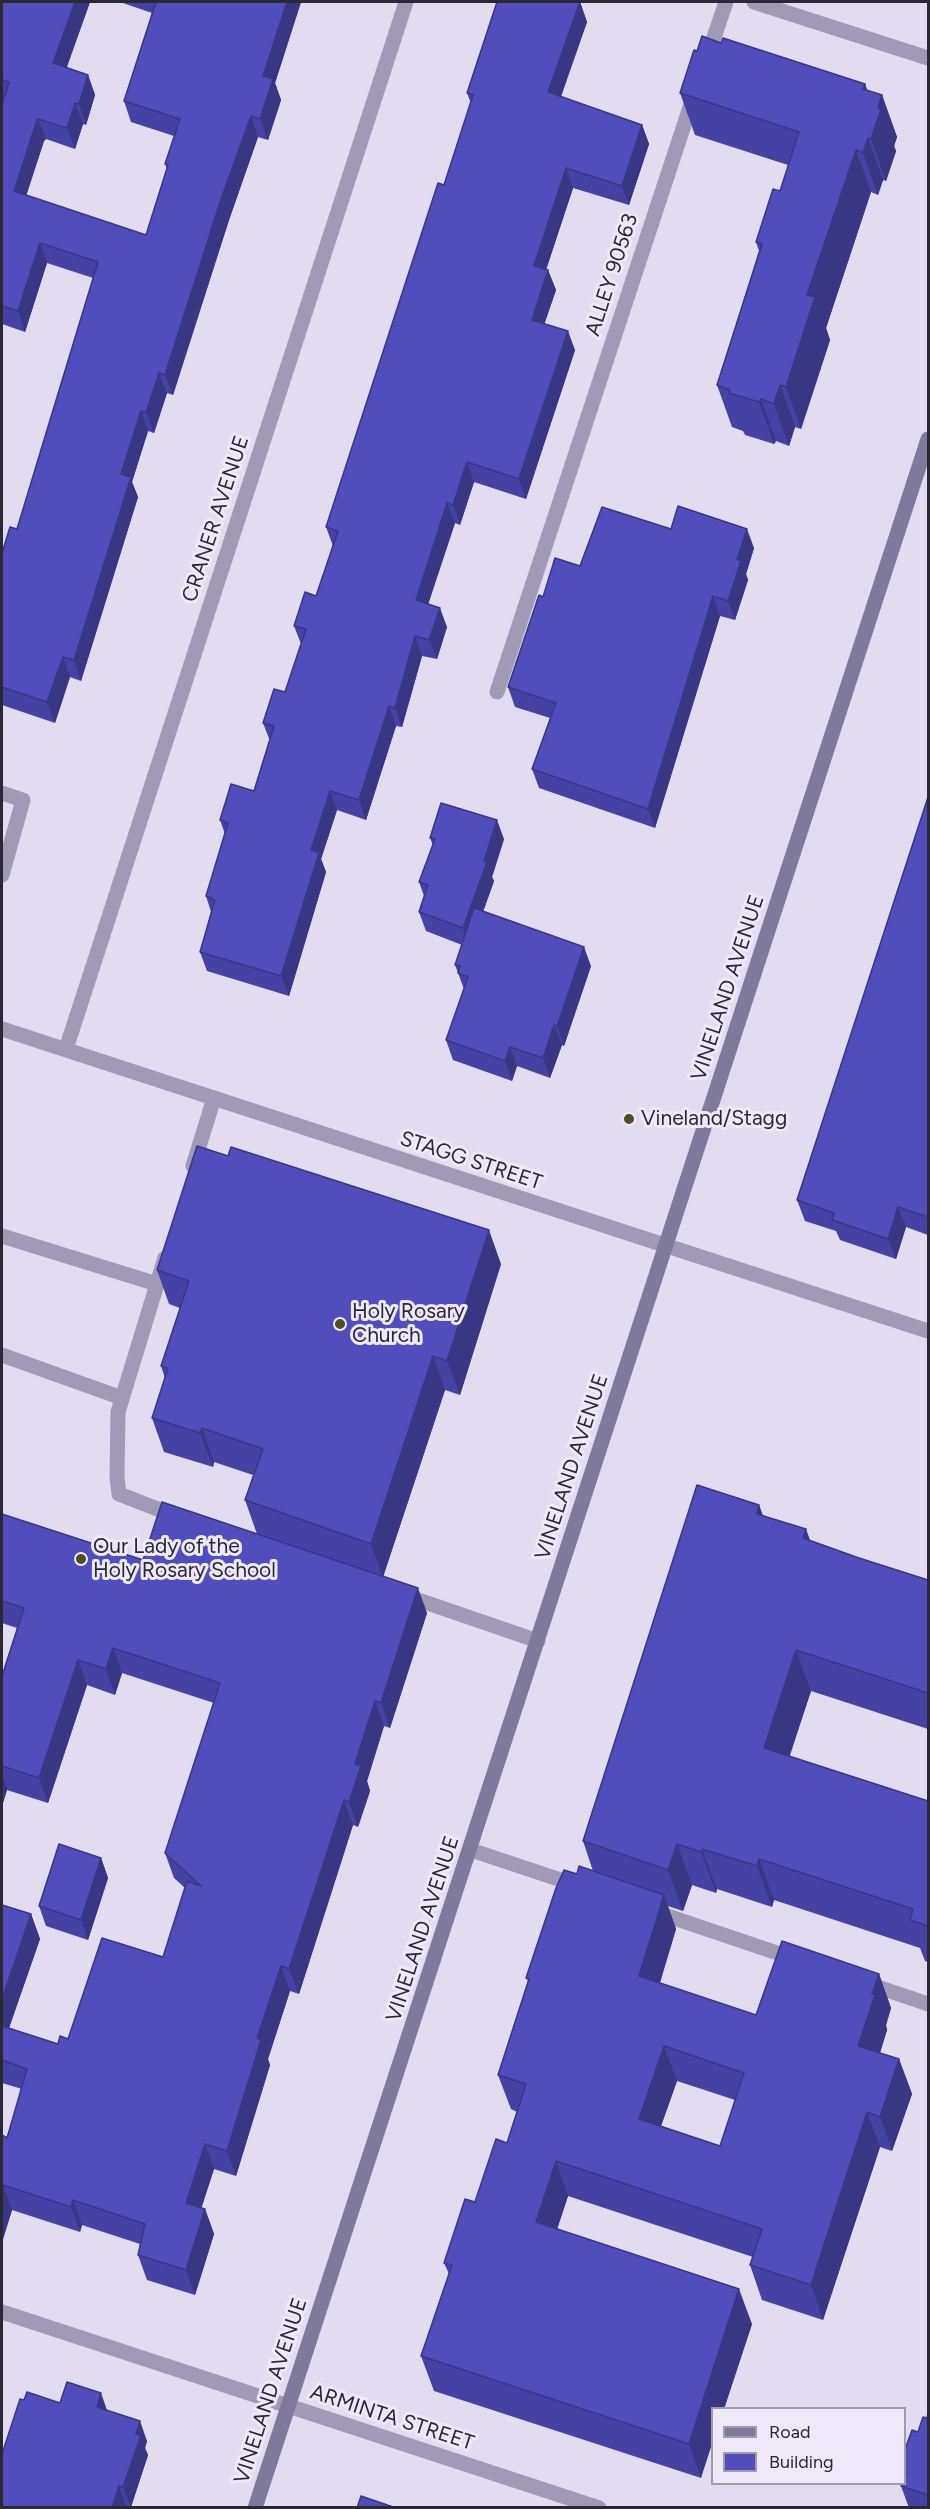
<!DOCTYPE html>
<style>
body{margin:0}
#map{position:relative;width:930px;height:2509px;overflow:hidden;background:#e3dcf0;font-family:Figtree,sans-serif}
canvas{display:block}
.frame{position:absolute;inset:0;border:3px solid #2a2835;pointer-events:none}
.legend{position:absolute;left:711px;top:2407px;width:195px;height:78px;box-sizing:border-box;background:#eee8f8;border:2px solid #a09baa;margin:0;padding:8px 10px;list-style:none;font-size:18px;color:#2a2835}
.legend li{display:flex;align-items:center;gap:12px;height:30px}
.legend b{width:30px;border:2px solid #a09baa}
</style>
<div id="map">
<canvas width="930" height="2509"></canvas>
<div class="frame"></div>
<ul class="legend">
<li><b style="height:8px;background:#7f7a9b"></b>Road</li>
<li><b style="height:16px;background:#514dbd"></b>Building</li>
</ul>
</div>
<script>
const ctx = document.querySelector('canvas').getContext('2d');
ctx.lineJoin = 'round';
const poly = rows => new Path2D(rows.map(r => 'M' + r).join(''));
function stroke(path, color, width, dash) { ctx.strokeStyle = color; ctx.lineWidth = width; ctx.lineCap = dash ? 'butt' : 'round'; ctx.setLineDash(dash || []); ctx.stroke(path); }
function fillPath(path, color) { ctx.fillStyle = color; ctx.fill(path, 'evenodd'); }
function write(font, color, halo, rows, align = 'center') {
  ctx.font = font + ' Figtree,sans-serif'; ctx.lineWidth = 6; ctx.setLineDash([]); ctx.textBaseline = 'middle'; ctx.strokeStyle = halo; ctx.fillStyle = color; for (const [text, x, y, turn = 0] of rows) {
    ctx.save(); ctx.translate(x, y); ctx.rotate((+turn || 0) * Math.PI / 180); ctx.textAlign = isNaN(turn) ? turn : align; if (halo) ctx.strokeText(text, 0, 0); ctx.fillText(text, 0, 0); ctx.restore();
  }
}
stroke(poly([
 [707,58,726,2],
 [497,692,694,95],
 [2,793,23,800,2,875],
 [193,1166,214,1098],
 [2,1236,157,1284],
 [165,1258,118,1412,117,1477,119,1494,178,1517],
 [2,1355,122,1398],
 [404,1595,538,1641],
 [471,1850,579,1886],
 [653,1911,795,1959],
 [866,1983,928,2004]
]), '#a19ab5', 15);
stroke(poly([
 [754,2,928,58],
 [2,1029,928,1331],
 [66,1049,406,2],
 [2,2312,599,2508]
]), '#a19ab5', 15);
stroke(poly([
 [255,2508,928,439]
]), '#7f7a9b', 15);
fillPath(poly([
 [2,2,90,2,66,68,88,75,95,95,86,125,83,124,75,149,46,139,44,141,26,195,146,235,167,169,165,164,174,136,131,122,124,101,152,13,120,2,301,2,275,83,281,100,268,140,258,137,229,220,173,395,167,393,154,433,148,431,132,482,138,497,81,681,70,677,55,723,2,705,2,553,17,529,93,278,47,263,25,332,2,324,2,105,4,99,2,98],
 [497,2,580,2,587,22,561,97,642,125,649,144,629,205,573,188,546,270,548,270,556,290,544,324,575,350,526,499,474,482,460,525,455,523,428,604,447,627,437,659,422,656,402,727,396,726,366,820,337,810,321,859,326,872,289,996,207,971,200,952,211,912,206,896,225,834,220,820,254,791,270,741,263,723,285,692,301,644,294,626,316,596,333,546,326,527,444,185,471,103,467,93],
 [721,43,865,84,867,90,882,95,897,137,894,146,896,151,886,181,883,180,878,195,871,192,826,328,830,340,801,429,795,427,789,446,776,441,774,444,745,435,743,431,732,427,717,385,759,251,756,242,780,191,788,165,695,135,680,93,697,51],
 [754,548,746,574,748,580,735,620,720,616,655,828,539,788,532,769,550,718,515,707,508,687,543,597,580,566],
 [928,797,928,1235,906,1227,896,1259,840,1240,836,1231,805,1221,797,1200],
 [430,838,504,839,492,877,494,881,483,912,591,966,564,1046,562,1045,550,1078,517,1066,512,1081,453,1060,446,1040,464,989,455,965,462,945,426,931,419,912,424,896,419,882,433,845],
 [501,1264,460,1395,445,1390,383,1577,427,1613,390,1728,384,1726,367,1781,370,1791,358,1827,353,1825,299,1994,290,1991,268,2059,270,2065,236,2176,214,2169,201,2208,205,2209,214,2234,195,2295,147,2280,138,2255,140,2244,82,2225,80,2232,12,2210,3,2239,2,2239,2,2135,7,2138,22,2089,2,2083,2,1905,31,1914,40,1939,9,2028,58,2044,68,2039,163,1957,185,1888,174,1878,165,1853,214,1703,122,1673,115,1695,87,1685,48,1803,7,1790,2,1806,2,1676,17,1628,2,1623,2,1514,143,1560,257,1534,245,1500,253,1475,214,1462,213,1467,164,1452,152,1418,165,1378,161,1366,180,1308,169,1304,157,1270],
 [759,1505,763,1516,810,1541,859,1558,928,1580,928,1729,811,1691,789,1756,928,1801,928,1962,925,1961,920,1948,774,1900,772,1907,717,1889,716,1893,692,1885,683,1911,668,1906,676,1929,660,1983,756,2015,879,1974,891,2008,886,2025,887,2030,880,2053,899,2059,912,2094,892,2151,880,2147,823,2320,762,2300,750,2265,753,2257,568,2196,557,2229,752,2324,724,2409,712,2409,701,2478,434,2391,421,2356,449,2274,444,2263,507,2143,517,2112,511,2109,498,2075,528,1981,526,1978,577,1874,593,1871,583,1841],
 [677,2081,735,2100,720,2146,661,2126],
 [101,1858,108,1878,88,1940,46,1926,39,1906],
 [24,2400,60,2403,108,2411,147,2441,145,2448,148,2455,131,2507,126,2506,125,2508,2,2508],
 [928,2413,928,2508,909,2508,901,2486,904,2484,904,2452,927,2418]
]), '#4642a3');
fillPath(poly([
 [75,2,90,2,61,84,53,63],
 [287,2,301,2,275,83,281,100,268,140,260,119,263,76],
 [580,2,587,22,555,112,548,92],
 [88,75,95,95,86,125,79,104],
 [865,84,878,119,878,108,882,95,897,137,894,146,896,151,886,181,871,139,863,89],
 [75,103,83,124,75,149,67,128],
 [251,116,258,137,229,220,173,395,165,375,221,199],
 [38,119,46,139,44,141,21,212,14,191,37,120],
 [642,125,649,144,629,205,622,186],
 [868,138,883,180,878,195,863,153],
 [856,150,871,192,826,328,830,340,801,429,786,387,807,295],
 [566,168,573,188,541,285,534,266],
 [40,243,47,263,25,332,18,311],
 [548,270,556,290,539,340,532,320],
 [568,331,575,350,526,499,519,479],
 [159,373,167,393,154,433,146,412],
 [780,385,795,427,789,446,774,404],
 [761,399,776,441,774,444,759,402],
 [141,411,148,431,132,482,138,497,81,681,74,660,121,474],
 [467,462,474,482,460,525,453,505],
 [447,503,455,523,423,620,416,600],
 [747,529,754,548,746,574,748,580,735,620,728,601,737,559],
 [713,596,720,616,655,828,648,809],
 [440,608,447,627,437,659,429,640],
 [415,636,422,656,402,727,395,708],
 [63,657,70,677,55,723,47,702],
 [389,706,396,726,366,820,359,800],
 [330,791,337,810,321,859,326,872,289,996,281,976,311,850],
 [497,820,504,839,492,877,494,881,470,948,463,928],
 [584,947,591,966,564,1046,557,1026],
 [554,1025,562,1045,550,1078,543,1058],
 [510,1047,517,1066,512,1081,505,1061],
 [898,1207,906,1227,896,1259,888,1239],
 [489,1230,501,1264,460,1395,447,1361],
 [433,1356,445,1390,383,1577,371,1544],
 [202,1428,214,1462,213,1467,200,1433],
 [759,1505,774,1546,757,1514],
 [806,1529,821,1570,803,1538],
 [418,1588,427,1613,390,1728,381,1703],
 [113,1648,122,1673,115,1695,106,1669],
 [796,1650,811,1691,779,1789,764,1748],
 [78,1660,87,1685,48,1803,39,1778],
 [375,1701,384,1726,367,1781,370,1791,358,1827,349,1802,355,1764],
 [2,1774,7,1790,2,1806],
 [344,1800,353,1825,299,1994,289,1969],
 [677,1844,692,1885,683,1911,668,1870],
 [702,1849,717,1889,716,1893,701,1852],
 [101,1858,108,1878,88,1940,81,1920],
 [759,1859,774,1900,772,1907,757,1866],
 [664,1895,676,1929,651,2011,639,1976],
 [31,1914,40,1939,2,2048,2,1999],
 [281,1966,290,1991,268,2059,270,2065,236,2176,227,2151,257,2038],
 [879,1974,891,2008,886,2025,887,2030,871,2081,858,2046,872,1994],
 [664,2046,677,2081,651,2154,639,2119],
 [899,2059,912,2094,892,2151,880,2117],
 [867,2112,880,2147,823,2320,811,2285],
 [205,2144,214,2169,195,2228,186,2203],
 [556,2161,568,2196,548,2257,536,2222],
 [3,2185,12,2210,3,2239,2,2235,2,2190],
 [73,2200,82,2225,80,2232,71,2207],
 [205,2209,214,2234,195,2295,186,2270],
 [739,2289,752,2324,724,2409,712,2409,712,2444,701,2478,689,2444],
 [101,2393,108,2413,97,2407],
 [140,2421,147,2441,145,2448,148,2455,131,2507,123,2487,136,2434],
 [119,2486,126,2506,125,2508,112,2508]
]), '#393684');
const building = poly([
 [2,2,75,2,53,63,88,75,79,104,75,103,67,128,38,119,37,120,14,191,146,235,168,165,165,164,180,119,124,101,156,2,287,2,263,76,273,79,260,119,251,116,221,199,165,375,159,373,146,412,141,411,121,474,131,477,74,660,63,657,47,702,2,687,2,553,10,527,17,529,98,262,40,243,18,311,2,306,2,105,9,82,2,80,2,2],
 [497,2,580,2,548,92,642,125,622,186,566,168,534,266,548,270,532,320,568,331,519,479,467,462,453,505,447,503,416,600,440,608,429,640,415,636,395,708,389,706,359,800,330,791,311,850,319,853,281,976,200,952,215,900,206,896,228,823,220,820,231,784,254,791,274,726,263,723,274,689,285,692,306,629,294,626,305,592,316,596,338,531,326,527,438,183,444,185,473,95,467,93,497,2],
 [702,36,721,43,723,38,865,84,863,89,882,95,878,108,881,109,871,139,868,138,863,153,856,150,807,295,815,297,786,387,780,385,774,404,761,399,759,402,729,393,730,390,717,385,762,244,756,242,773,189,780,191,799,132,680,93,694,50,697,51,702,36],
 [678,506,747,529,737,559,741,561,728,601,713,596,648,809,532,769,556,703,508,687,539,595,543,597,555,558,580,566,602,507,671,529,678,506],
 [928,797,928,1217,898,1207,888,1239,832,1220,834,1213,797,1200,928,797],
 [441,803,497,820,484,861,487,862,463,928,419,912,428,885,419,882,435,839,430,838,441,803],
 [474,908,584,947,557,1026,554,1025,543,1058,510,1047,505,1061,446,1040,468,977,458,973,460,966,455,965,474,908],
 [197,1146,228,1156,231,1147,489,1230,447,1361,433,1356,371,1544,245,1500,263,1449,202,1428,200,1433,152,1418,168,1368,161,1366,189,1281,157,1270,197,1146],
 [697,1485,759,1505,757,1514,806,1529,803,1538,859,1558,928,1580,928,1693,796,1650,764,1748,928,1801,928,1926,910,1920,913,1909,759,1859,757,1866,702,1849,701,1852,677,1844,668,1870,583,1841,697,1485],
 [162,1502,418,1588,381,1703,375,1701,355,1764,361,1766,349,1802,344,1800,289,1969,281,1966,257,2038,261,2040,227,2151,205,2144,186,2203,205,2209,186,2270,138,2255,145,2224,73,2200,71,2207,3,2185,2,2190,2,2135,7,2138,27,2069,2,2060,2,2026,58,2044,60,2036,68,2039,102,1938,163,1957,187,1881,201,1886,165,1853,220,1683,113,1648,106,1669,78,1660,39,1778,2,1766,2,1676,24,1608,2,1601,2,1514,143,1560,162,1502],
 [59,1844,101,1858,81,1920,39,1906,59,1844],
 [579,1866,664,1895,639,1976,756,2015,782,1941,879,1974,872,1994,875,1995,858,2046,899,2059,880,2117,867,2112,811,2285,750,2265,762,2229,556,2161,536,2222,739,2289,689,2444,421,2356,452,2265,444,2263,465,2199,475,2202,496,2139,507,2143,526,2084,498,2075,529,1979,526,1978,556,1888,564,1870,577,1874,579,1866],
 [664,2046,744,2073,720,2146,639,2119,664,2046],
 [2,1905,31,1914,2,1999,2,1905],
 [67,2382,101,2393,97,2407,140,2421,136,2434,141,2435,123,2487,119,2486,112,2508,2,2508,2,2454,20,2399,24,2400,27,2392,60,2403,67,2382],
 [928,2413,928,2495,901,2486,902,2484,904,2484,904,2476,906,2472,904,2472,904,2452,912,2430,918,2432,923,2417,927,2418,928,2413],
 [361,2496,396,2508,357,2508,361,2496]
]);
fillPath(building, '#514dbd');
stroke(building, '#393684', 1.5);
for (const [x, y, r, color] of [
 [629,1119,6,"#544c21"],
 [340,1324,6,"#544c21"],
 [81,1559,6,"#544c21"]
]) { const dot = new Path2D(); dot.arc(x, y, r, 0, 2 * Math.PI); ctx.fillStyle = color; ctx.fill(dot); stroke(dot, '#eee8f8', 2); }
write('21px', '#2a2835', '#eee8f8', [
 ["ALLEY 90563",612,275,-72],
 ["CRANER AVENUE",216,519,-72],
 ["VINELAND AVENUE",728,988,-72],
 ["STAGG STREET",471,1161,18],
 ["VINELAND AVENUE",572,1467,-72],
 ["VINELAND AVENUE",423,1929,-72],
 ["VINELAND AVENUE",271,2391,-72],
 ["ARMINTA STREET",392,2418,18]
]);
write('21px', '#2a2835', '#eee8f8', [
 ["Vineland/Stagg",641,1119],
 ["Holy Rosary",352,1312],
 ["Church",352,1336],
 ["Our Lady of the",93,1547],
 ["Holy Rosary School",93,1571]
], 'left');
</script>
